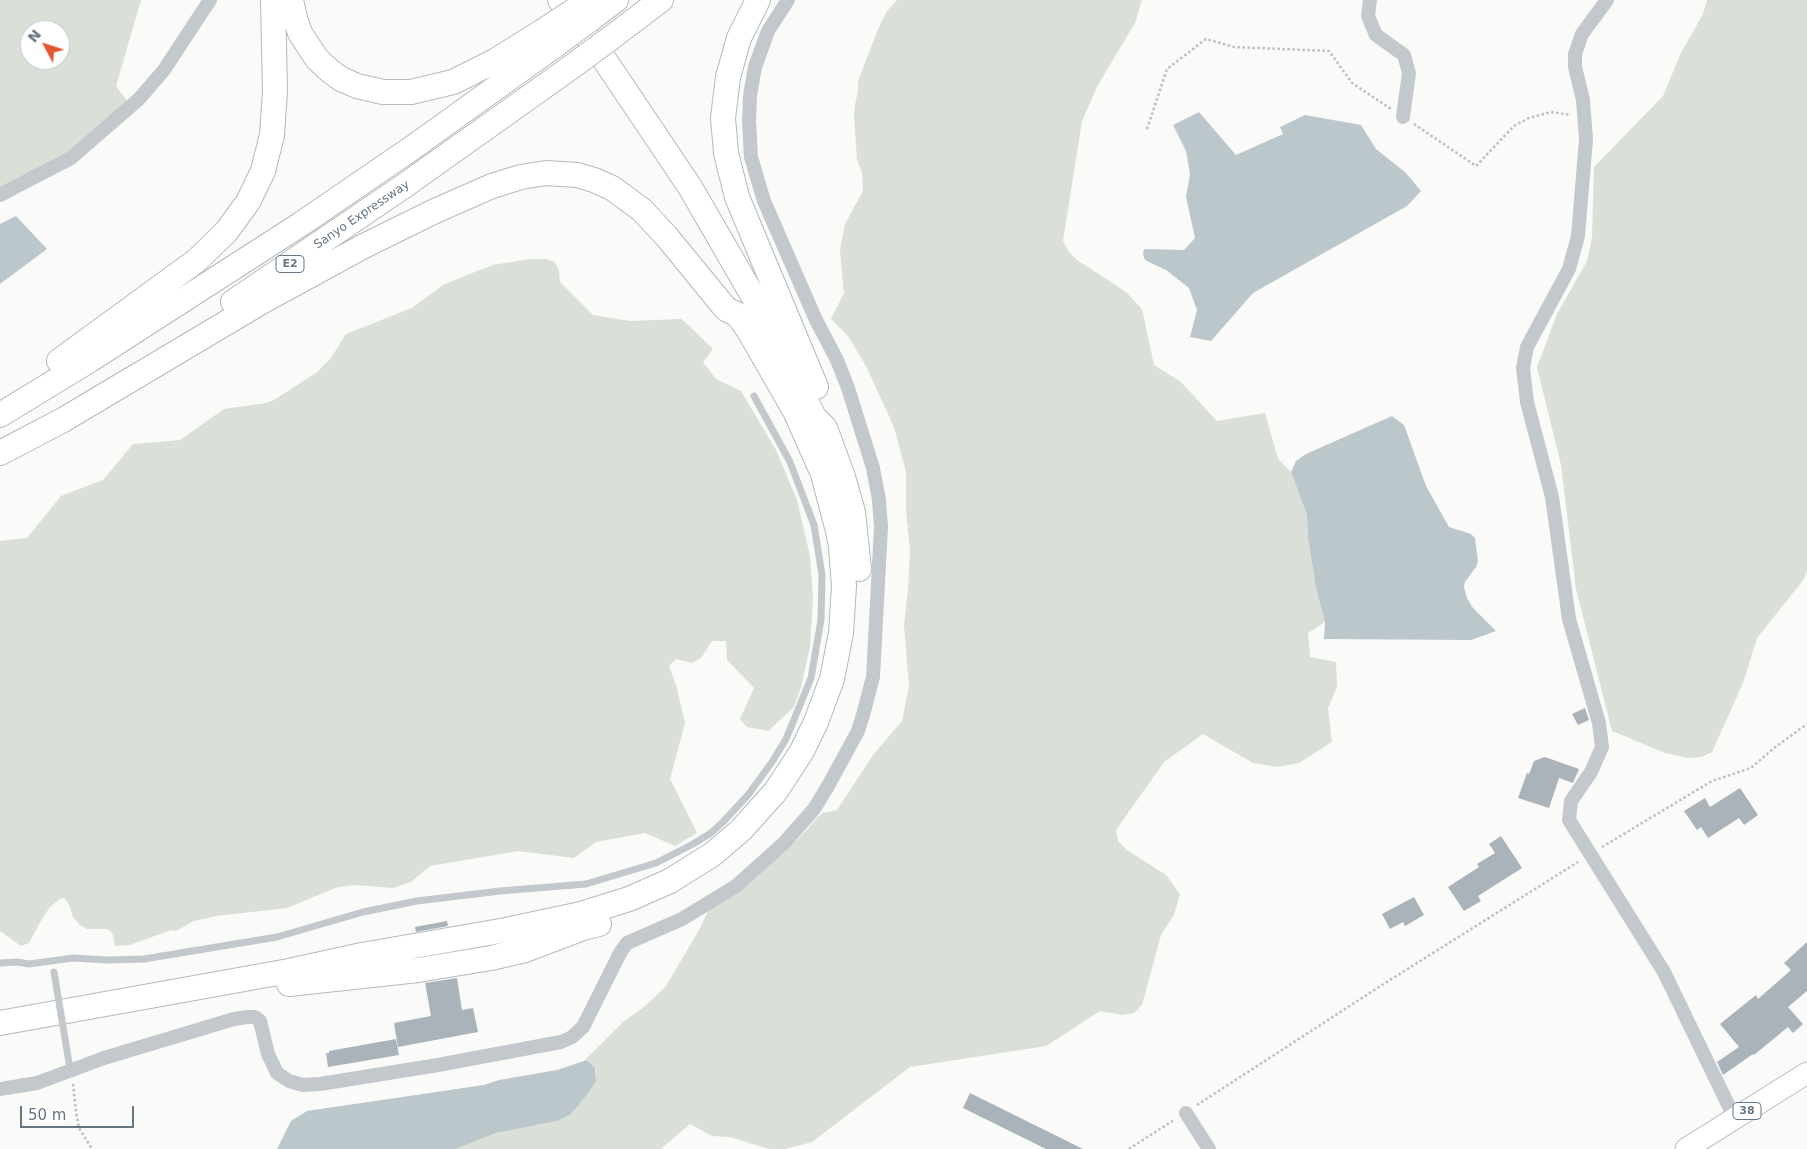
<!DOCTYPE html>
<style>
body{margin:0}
#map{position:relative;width:1807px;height:1149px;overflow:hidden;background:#fafaf8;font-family:"DejaVu Sans",sans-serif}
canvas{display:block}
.north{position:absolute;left:20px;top:20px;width:50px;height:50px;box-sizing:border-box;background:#fff;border:1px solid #c1c8cd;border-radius:50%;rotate:310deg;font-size:14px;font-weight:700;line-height:20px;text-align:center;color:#657683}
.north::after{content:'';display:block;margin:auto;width:18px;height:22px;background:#e4572e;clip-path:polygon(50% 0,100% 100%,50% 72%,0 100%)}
.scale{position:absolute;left:20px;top:1106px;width:114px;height:22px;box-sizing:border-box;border:2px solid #657683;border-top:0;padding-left:6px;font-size:15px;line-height:18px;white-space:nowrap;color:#657683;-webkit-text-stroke:4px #fff;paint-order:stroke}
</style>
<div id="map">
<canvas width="1807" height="1149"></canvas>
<div class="north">N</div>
<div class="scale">50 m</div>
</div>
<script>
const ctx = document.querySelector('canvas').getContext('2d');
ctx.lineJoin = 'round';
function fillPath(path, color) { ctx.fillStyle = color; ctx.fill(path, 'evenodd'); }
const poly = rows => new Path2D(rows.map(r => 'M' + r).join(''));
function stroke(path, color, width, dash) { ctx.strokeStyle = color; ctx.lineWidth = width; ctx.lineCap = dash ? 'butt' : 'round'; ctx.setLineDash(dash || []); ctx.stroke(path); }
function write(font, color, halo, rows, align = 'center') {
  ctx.font = font + ' "DejaVu Sans",sans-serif'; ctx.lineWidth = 5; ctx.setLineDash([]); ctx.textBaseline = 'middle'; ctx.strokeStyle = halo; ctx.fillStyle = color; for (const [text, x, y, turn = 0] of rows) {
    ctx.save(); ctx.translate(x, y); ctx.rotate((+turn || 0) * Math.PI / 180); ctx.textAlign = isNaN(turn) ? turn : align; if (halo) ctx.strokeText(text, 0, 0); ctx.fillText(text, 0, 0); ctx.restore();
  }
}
fillPath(poly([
 [0,0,141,0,116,86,128,102,68,155,0,188],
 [30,30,60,30,60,60,30,60],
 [897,0,1142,0,1135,23,1098,85,1082,121,1063,241,1069,252,1077,260,1126,292,1142,309,1154,365,1181,382,1217,421,1265,413,1278,459,1291,472,1307,515,1308,538,1316,588,1325,622,1308,633,1310,657,1336,662,1337,687,1328,708,1332,742,1299,763,1277,767,1253,763,1203,734,1164,762,1116,830,1118,841,1127,850,1166,875,1180,894,1174,915,1161,935,1142,1005,1134,1013,1122,1015,1100,1011,1046,1046,910,1067,812,1142,785,1149,769,1149,730,1137,712,1136,690,1124,661,1149,456,1149,496,1133,557,1121,570,1115,596,1081,596,1071,588,1060,585,1060,623,1022,644,1007,666,986,699,930,708,911,788,846,795,842,822,813,837,810,873,755,902,721,909,686,904,625,908,589,910,551,906,511,906,472,894,427,867,368,848,336,831,319,844,293,840,250,845,224,863,191,862,172,857,160,854,117,855,105,858,91,858,81,878,29,887,11],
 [1707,0,1807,0,1807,571,1804,579,1757,638,1743,683,1712,752,1701,757,1688,758,1665,753,1612,731,1576,589,1561,465,1537,367,1557,314,1587,261,1592,238,1594,167,1663,96,1681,53,1703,14],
 [529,259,546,259,555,262,559,271,560,282,593,315,630,321,681,319,684,321,713,349,703,362,716,379,741,391,776,450,797,500,810,556,813,599,810,647,801,687,794,707,768,731,747,727,740,719,754,688,727,660,726,641,712,641,701,658,692,663,676,659,669,666,676,685,685,723,670,779,697,833,675,846,645,833,596,842,574,858,518,851,430,866,411,882,393,888,357,885,338,887,287,908,216,916,194,921,176,931,171,930,130,945,115,946,113,935,110,931,107,929,87,929,80,925,73,917,69,904,64,898,60,899,51,906,43,917,29,943,21,946,0,931,0,541,27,538,61,496,103,480,133,444,180,440,224,409,266,403,274,400,316,373,331,358,346,334,412,308,443,285,467,275,493,265]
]), '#dadfd7');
fillPath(poly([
 [1199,112,1236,155,1283,134,1280,127,1305,115,1361,125,1376,149,1406,173,1421,191,1407,206,1253,293,1211,341,1190,337,1197,310,1189,288,1166,270,1145,260,1143,254,1144,249,1184,250,1195,238,1186,197,1190,174,1186,151,1173,125],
 [16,216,47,249,0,284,0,224],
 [1392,416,1404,425,1426,486,1449,527,1471,534,1475,538,1478,561,1476,567,1465,582,1464,587,1467,598,1473,608,1496,631,1471,640,1324,639,1325,622,1316,588,1308,538,1307,515,1291,472,1296,461,1306,454],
 [587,1060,595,1068,596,1081,589,1092,570,1115,557,1121,496,1133,456,1149,277,1149,291,1121,307,1111,484,1085,499,1080,557,1070]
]), '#bbc7cb');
fillPath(poly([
 [1585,708,1589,720,1578,725,1572,714],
 [1545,757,1579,769,1573,783,1559,778,1549,808,1518,798,1527,773,1529,774,1534,761],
 [1740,788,1758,815,1744,825,1739,818,1708,838,1701,827,1697,830,1684,811,1705,798,1710,807],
 [1501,836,1522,868,1478,896,1481,901,1464,911,1448,887,1479,867,1477,864,1495,853,1489,844],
 [1414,897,1424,915,1405,926,1403,922,1390,929,1382,914],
 [447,921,448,926,416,932,415,927],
 [1807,942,1807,991,1788,1007,1803,1024,1793,1033,1788,1027,1754,1055,1753,1054,1723,1075,1717,1062,1739,1047,1720,1024,1756,995,1758,999,1791,970,1784,963],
 [457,978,462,1010,473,1008,478,1032,398,1047,394,1023,431,1016,425,983],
 [396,1039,399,1055,328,1067,326,1053,329,1053,329,1051],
 [970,1093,1083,1149,1046,1149,963,1108]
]), '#aab3b9');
const primary = poly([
 [1686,1149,1807,1073]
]);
const highway = poly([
 [291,0,295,18,300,33,317,59,330,71,341,79,357,86,383,92,411,92,453,82,495,61,543,31],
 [560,0,606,62,690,187,753,296,814,417,825,428,843,477,853,512,859,569],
 [758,0,739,38,728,77,723,118,726,153,737,197,816,387],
 [596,15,616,0],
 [612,37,661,0],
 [233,302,404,186,570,68],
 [59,361,196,261,226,232,248,202,263,171,272,135,275,91,273,0],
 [0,415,90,360,301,224,412,148,554,46],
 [0,453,63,420,263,301,364,246,435,211,492,186,521,177,546,173,577,175,594,180,612,188,642,210,667,237,721,303,726,309,738,315,749,331,795,411,823,474,838,531,841,547,844,586,841,633,832,679,816,722,802,751,776,791,741,830,713,854,670,881,629,899,581,914,506,930,362,955,289,971,0,1023],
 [289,984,418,970,491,958,525,950,583,928,599,924]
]);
stroke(primary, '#b5babe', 23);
stroke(highway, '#b4b9bd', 26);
stroke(poly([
 [1414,124,1476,166,1514,126,1529,118,1551,112,1571,115],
 [1147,129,1167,69,1206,39,1234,47,1329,51,1352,83,1391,109],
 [1602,847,1712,781,1751,768,1774,748,1807,724],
 [73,1084,76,1112,79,1128,92,1149],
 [1197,1105,1382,985,1578,862],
 [1129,1149,1174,1120]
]), '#bbbfc2', 2.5, [2.5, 2.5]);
stroke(poly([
 [0,963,17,962,29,964,73,958,107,960,144,959,277,937,363,912,417,901,500,891,586,884,656,863,693,844,711,833,723,822,748,795,772,762,786,739,811,678,821,620,822,575,814,525,790,462,754,396]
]), '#c3c8cc', 7);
stroke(poly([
 [1370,0,1368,16,1376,35,1404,55,1409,73,1403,117],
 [1607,0,1582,34,1575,54,1575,67,1583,100,1586,139,1578,236,1569,269,1527,347,1523,368,1527,402,1552,497,1569,619,1599,723,1602,747,1591,772,1571,801,1569,820,1664,972,1735,1119],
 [0,195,71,158,139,99,164,70,210,0],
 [0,1089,37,1083,104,1058,234,1019,247,1017,255,1017,260,1021,268,1054,277,1073,289,1081,303,1085,320,1084,438,1065,561,1042,572,1037,583,1027,620,953,627,943,682,919,736,886,784,843,814,809,828,786,858,731,863,715,873,677,881,527,879,500,873,468,848,388,837,360,816,320,764,201,751,157,749,121,750,96,755,67,768,31,788,0],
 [1186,1113,1209,1149]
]), '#c3c8cc', 14);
stroke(primary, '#fff', 21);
stroke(highway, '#fff', 24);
const highwayBridge = poly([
 [543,31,587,2],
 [554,46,596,15],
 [570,68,612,37]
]);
stroke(highwayBridge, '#b4b9bd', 26, []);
stroke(poly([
 [54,972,69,1063]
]), '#c3c8cc', 7);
stroke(highwayBridge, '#fff', 24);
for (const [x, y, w] of [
 [290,264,28],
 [1747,1111,28]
]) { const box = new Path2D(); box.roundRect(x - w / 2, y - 8.5, w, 17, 4); ctx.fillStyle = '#fff'; ctx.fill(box); stroke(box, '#657683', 1); }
write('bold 11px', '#657683', null, [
 ["E2",290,264],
 ["38",1747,1111]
]);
write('12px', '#657683', '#fff', [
 ["Sanyo Expressway",362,215,-34]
]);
</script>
